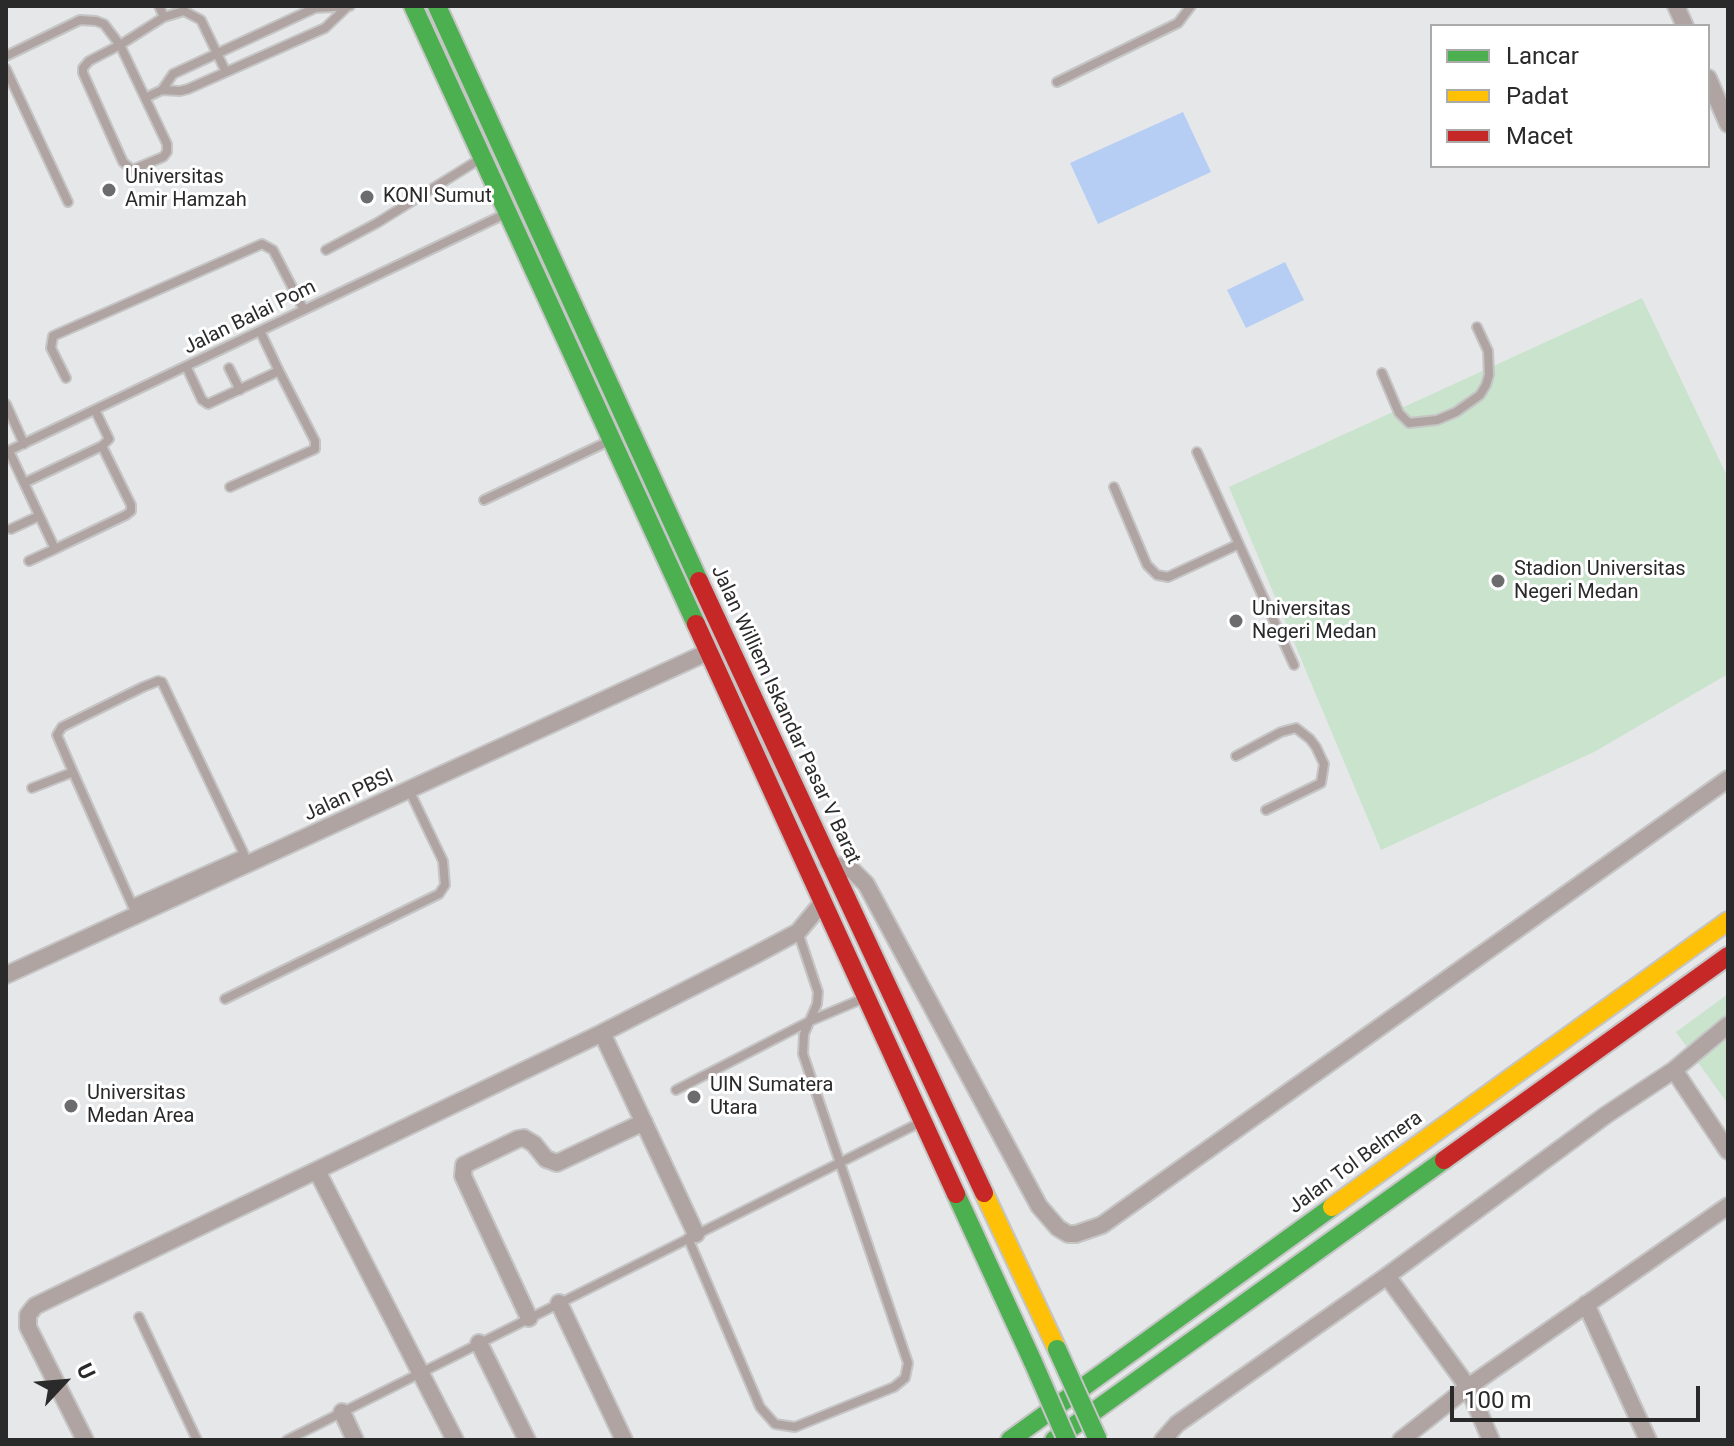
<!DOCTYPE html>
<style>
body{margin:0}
#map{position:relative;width:1734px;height:1446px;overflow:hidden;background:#e6e7e9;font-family:Roboto,sans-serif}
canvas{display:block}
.frame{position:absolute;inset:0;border:8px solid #2a2a2b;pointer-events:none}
.legend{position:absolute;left:1430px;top:24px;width:280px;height:144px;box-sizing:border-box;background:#fff;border:2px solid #aaa;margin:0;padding:10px 14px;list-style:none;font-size:24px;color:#2a2a2b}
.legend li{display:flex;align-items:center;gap:16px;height:40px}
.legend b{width:40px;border:2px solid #aaa}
.north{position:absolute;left:24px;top:1342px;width:80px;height:80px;-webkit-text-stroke:6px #fff;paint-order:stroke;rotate:64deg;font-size:22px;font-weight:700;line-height:32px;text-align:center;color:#2a2a2b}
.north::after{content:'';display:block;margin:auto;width:28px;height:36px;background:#2a2a2b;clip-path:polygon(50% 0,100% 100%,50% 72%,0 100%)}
.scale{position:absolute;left:1450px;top:1386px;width:250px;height:36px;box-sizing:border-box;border:4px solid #2a2a2b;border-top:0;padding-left:10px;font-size:24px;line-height:28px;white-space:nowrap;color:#2a2a2b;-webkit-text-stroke:6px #fff;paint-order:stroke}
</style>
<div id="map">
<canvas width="1734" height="1446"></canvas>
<div class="frame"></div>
<ul class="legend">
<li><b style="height:10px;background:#4caf50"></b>Lancar</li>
<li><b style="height:10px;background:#ffc107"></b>Padat</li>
<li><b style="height:10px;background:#c62828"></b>Macet</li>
</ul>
<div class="north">U</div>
<div class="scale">100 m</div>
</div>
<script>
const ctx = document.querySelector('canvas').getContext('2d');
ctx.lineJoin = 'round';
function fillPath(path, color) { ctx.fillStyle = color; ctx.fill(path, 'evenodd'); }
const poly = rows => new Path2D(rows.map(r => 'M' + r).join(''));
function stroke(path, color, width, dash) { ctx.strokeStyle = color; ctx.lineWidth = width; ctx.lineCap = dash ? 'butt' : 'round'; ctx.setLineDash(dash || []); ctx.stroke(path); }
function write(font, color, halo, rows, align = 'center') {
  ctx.font = font + ' Roboto,sans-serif'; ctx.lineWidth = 6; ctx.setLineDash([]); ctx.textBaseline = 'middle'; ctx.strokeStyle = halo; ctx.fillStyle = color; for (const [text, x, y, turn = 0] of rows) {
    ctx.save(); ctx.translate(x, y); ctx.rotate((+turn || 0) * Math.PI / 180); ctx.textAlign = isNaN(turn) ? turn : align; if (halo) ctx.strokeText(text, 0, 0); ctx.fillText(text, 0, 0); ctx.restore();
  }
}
fillPath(poly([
 [1642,298,1728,478,1728,674,1594,752,1381,850,1229,487],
 [1728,994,1728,1104,1676,1032]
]), '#c9e3cc');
fillPath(poly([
 [1183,112,1211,172,1098,224,1070,163],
 [1285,262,1304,300,1246,328,1227,290]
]), '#b6cef4');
const lane = poly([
 [164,17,184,11,201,20,226,72],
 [6,56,80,20,96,21,104,24,120,45,167,144,167,152,163,157,132,170,123,162,83,73,83,68,89,61,120,45,164,17,159,6],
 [6,69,68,202],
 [1057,82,1178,23,1191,6],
 [162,90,180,91,188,89,325,28,347,7],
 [147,97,162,90,173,74,315,8,350,6],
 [326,250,377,223,480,159],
 [186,366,202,400,208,404,279,371,260,331],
 [229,368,240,390],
 [1382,373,1399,413,1409,423,1437,420,1456,412,1480,395,1486,385,1489,375,1488,351,1477,327],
 [66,378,51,348,53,336,262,244,273,250,304,310],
 [6,404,24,444],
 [9,451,24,483,102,446,109,439,95,410],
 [6,452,503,215],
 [1197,452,1294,665],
 [24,483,55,549,126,515,131,511,131,505,102,446],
 [230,487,315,449,315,441,279,371],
 [1114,487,1147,565,1157,575,1168,577,1239,544],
 [484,500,607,442],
 [11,529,39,516],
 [29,561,55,549],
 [1236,756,1281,732,1296,728,1310,739,1316,747,1324,764,1321,783,1266,810],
 [73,772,57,735,62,727,143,687,158,681,162,682,244,854,132,904],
 [32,788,73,772,133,907],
 [225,999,439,894,445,885,443,861,409,790],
 [676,1090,810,1021,862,999],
 [688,1238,760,1407,775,1424,795,1427,894,1387,905,1378,908,1363,803,1054,804,1034,817,1004,818,992,798,932],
 [139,1317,197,1440],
 [287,1440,919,1123]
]);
const street = poly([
 [1676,6,1685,26],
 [1708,78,1728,124],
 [828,862,853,871,866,884,1039,1206,1058,1228,1068,1234,1076,1234,1102,1225,1728,779],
 [6,975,708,652],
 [602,1033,696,1234],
 [1674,1070,1728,1151],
 [317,1171,455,1440],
 [1387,1276,1468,1387,1491,1440],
 [559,1303,624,1440],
 [1586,1304,1648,1440],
 [529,1318,463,1176,464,1165,518,1139,524,1138,534,1144,546,1159,557,1163,644,1122],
 [479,1343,527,1440],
 [342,1412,355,1440],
 [85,1440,28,1327,28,1315,35,1306,602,1033,755,955,798,932,823,902],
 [1163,1440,1177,1424,1387,1276,1606,1115,1674,1070,1728,1025],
 [1401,1440,1468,1387,1728,1206]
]);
const fast = poly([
 [413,6,696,624],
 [437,6,699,581],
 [956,1194,1033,1362],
 [1010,1440,1332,1207],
 [1054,1440,1444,1160]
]);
const slow = poly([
 [984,1193,1057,1349],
 [1332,1207,1728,921]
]);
const jam = poly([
 [699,581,984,1193],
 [696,624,956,1194],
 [1444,1160,1728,956]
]);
stroke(lane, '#c5c5c6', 12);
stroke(street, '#c5c5c6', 20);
stroke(fast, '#c5c5c6', 22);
stroke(slow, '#c5c5c6', 22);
stroke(jam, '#c5c5c6', 22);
stroke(lane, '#b0a4a3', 8);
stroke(street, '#b0a4a3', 16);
stroke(fast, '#4caf50', 18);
stroke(slow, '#ffc107', 18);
stroke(jam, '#c62828', 18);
const fastBridge = poly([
 [1057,1349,1098,1440],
 [1033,1362,1067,1440]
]);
stroke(fastBridge, '#c5c5c6', 22, []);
stroke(fastBridge, '#4caf50', 18);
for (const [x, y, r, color] of [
 [109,190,8,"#6c6c6e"],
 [367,197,8,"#6c6c6e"],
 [1498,581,8,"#6c6c6e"],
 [1236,621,8,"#6c6c6e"],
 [694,1097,8,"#6c6c6e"],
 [71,1106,8,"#6c6c6e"]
]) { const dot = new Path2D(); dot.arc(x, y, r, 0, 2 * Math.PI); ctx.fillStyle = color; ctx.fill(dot); stroke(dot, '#fff', 3); }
write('20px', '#2a2a2b', '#fff', [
 ["Universitas",125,178],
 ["Amir Hamzah",125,201],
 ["KONI Sumut",383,197],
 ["Stadion Universitas",1514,570],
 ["Negeri Medan",1514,593],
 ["Universitas",1252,610],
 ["Negeri Medan",1252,633],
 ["UIN Sumatera",710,1086],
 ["Utara",710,1109],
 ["Universitas",87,1094],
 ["Medan Area",87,1117]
], 'left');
write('20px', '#2a2a2b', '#fff', [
 ["Jalan Balai Pom",250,318,-26],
 ["Jalan Williem Iskandar Pasar V Barat",785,715,65],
 ["Jalan PBSI",349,796,-25],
 ["Jalan Tol Belmera",1356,1163,-36]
]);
</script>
